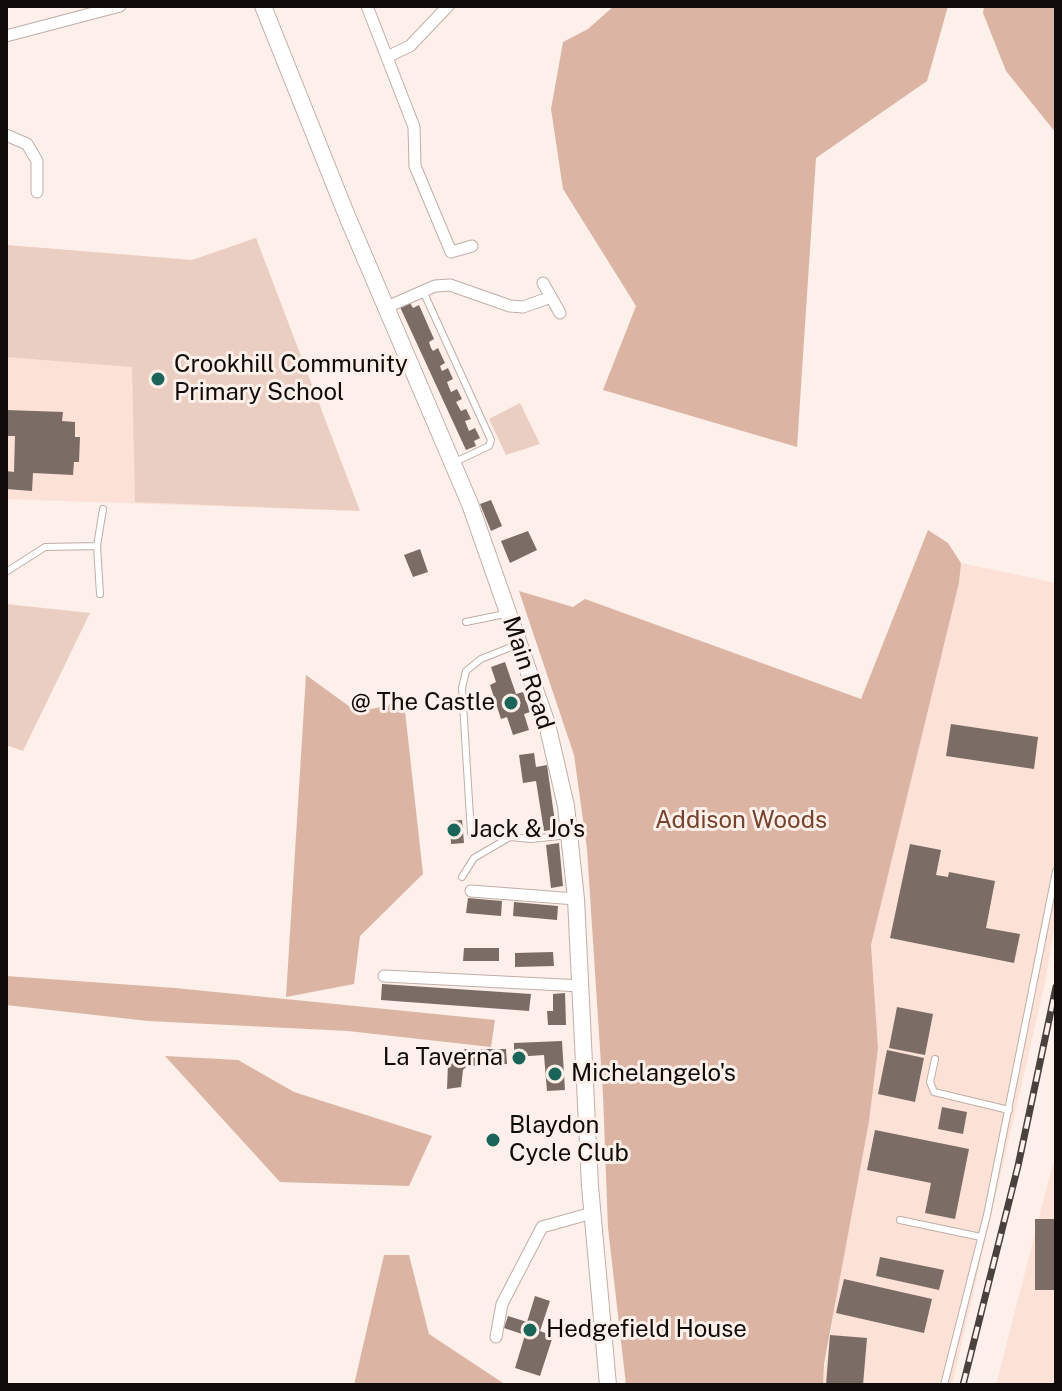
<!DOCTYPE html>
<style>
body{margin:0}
#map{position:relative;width:1062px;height:1391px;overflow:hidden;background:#fdefe9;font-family:"Public Sans",sans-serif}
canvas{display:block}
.frame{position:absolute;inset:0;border:8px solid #100b08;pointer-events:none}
</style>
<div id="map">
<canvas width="1062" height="1391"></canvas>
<div class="frame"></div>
</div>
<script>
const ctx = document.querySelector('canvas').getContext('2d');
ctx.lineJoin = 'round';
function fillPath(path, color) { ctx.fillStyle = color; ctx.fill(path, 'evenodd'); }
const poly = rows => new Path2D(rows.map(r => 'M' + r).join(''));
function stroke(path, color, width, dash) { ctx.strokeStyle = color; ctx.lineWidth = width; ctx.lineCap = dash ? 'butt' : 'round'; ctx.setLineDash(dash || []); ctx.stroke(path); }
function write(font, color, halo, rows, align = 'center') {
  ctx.font = font + ' "Public Sans",sans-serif'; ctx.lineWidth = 6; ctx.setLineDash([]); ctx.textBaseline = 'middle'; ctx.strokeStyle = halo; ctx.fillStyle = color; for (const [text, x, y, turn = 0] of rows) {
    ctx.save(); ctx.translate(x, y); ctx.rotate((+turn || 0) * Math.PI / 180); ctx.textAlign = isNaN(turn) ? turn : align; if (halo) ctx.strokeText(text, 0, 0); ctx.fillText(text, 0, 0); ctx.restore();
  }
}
fillPath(poly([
 [256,238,360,511,6,499,6,245,192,260],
 [961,563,1056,583,1056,918,1045,983,952,1385,822,1385,878,1048,871,945,959,584],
 [1056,1151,1056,1385,996,1385,1055,1156]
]), '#fbe1d6');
fillPath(poly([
 [256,238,360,511,135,502,132,367,6,357,6,245,192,260],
 [520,403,540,444,506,455,489,419],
 [6,604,90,613,23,751,6,745]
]), '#ebcec2');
fillPath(poly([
 [614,6,948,6,927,81,816,158,797,447,603,390,636,306,563,189,551,109,563,42,588,29],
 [984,6,1056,6,1056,133,1006,71,983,13],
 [928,530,948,543,961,563,959,583,871,945,878,1048,869,1121,824,1364,823,1385,626,1385,608,1228,603,1095,587,849,574,755,519,591,573,607,585,599,861,699],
 [306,675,357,712,404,702,423,874,360,936,354,984,286,997],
 [6,976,175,988,495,1020,491,1047,348,1031,148,1021,6,1005],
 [165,1056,238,1060,294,1092,432,1136,409,1186,280,1182],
 [384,1255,409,1255,429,1334,506,1385,354,1385]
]), '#dbb4a4');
fillPath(poly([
 [410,303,413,308,419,305,434,339,429,342,431,348,433,351,438,348,445,363,440,366,442,371,448,368,453,379,447,382,451,392,457,389,462,399,456,402,461,411,466,409,471,419,465,421,469,431,475,428,480,438,474,441,476,446,466,450,400,307],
 [6,410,63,412,62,421,75,422,75,437,80,437,79,462,74,462,73,475,33,473,32,491,6,489,6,471,14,472,15,436,6,436],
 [491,500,502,526,491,531,480,504],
 [528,531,537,550,510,563,501,541],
 [420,549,428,572,413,577,404,555],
 [505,662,516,694,523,692,530,712,524,714,529,730,513,735,507,717,501,719,490,685,496,682,491,667],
 [951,724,1038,737,1034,769,946,756],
 [534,753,536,767,547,765,556,829,544,831,536,781,523,783,519,755],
 [462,820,464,843,451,844,450,821],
 [559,843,563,886,551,888,546,845],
 [910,844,941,850,936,875,948,877,949,872,995,881,986,928,1020,934,1014,963,890,938],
 [468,898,502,901,501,916,466,913],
 [514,902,558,906,557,920,513,916],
 [464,948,499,948,499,961,463,961],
 [553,952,554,966,515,967,515,953],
 [382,984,531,994,529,1011,381,1000],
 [565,993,566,1025,548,1025,547,1011,553,1011,553,994],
 [897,1007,933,1014,925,1055,889,1048],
 [562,1041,565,1090,547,1091,544,1055,514,1057,514,1043],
 [465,1049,506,1049,507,1064,467,1066,463,1070,461,1087,447,1089,448,1064,452,1057],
 [887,1050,924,1058,915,1102,878,1094],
 [942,1107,967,1112,963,1134,938,1129],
 [875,1130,969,1149,955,1219,925,1213,931,1183,867,1170],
 [1035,1219,1056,1219,1056,1290,1035,1290],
 [880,1257,944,1270,939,1290,876,1276],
 [844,1279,932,1299,924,1333,836,1313],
 [535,1296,550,1301,540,1331,553,1336,540,1376,515,1368,525,1335,504,1328,508,1316,527,1322],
 [830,1335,867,1338,863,1385,826,1385]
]), '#7c6c66');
const service = poly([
 [423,291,491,440,489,446,455,462],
 [97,546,103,509],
 [6,572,45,547,97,546,100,594],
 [466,622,505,614],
 [471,833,462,688,466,671,481,659,516,645],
 [462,877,474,858,510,837,531,839,569,835],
 [935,1059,930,1082,934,1092,1009,1110],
 [900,1220,981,1237],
 [944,1385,987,1215,1056,871]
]);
const minor = poly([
 [367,6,414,127,415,166,451,252,472,246],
 [6,36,120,6],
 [389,56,410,46,448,6],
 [6,135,27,144,37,161,37,192],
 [543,283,560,313],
 [387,307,435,286,450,285,510,306,523,307,551,297],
 [471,891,576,899],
 [384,976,582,986],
 [496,1337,502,1304,542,1227,592,1213]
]);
const secondary = poly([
 [263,6,347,216,470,504,547,724,566,806,576,899,590,1186,608,1385]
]);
stroke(service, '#bfaea7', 8);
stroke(minor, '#bfaea7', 13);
stroke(secondary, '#bfaea7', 18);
stroke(service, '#fff', 6);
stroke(minor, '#fff', 11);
stroke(secondary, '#fff', 16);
const rail = poly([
 [963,1385,1018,1166,1056,987]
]);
stroke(rail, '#49413e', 7);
stroke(rail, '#fdefe9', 4, [12]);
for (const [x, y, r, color] of [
 [158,379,8,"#1b645a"],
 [511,703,8,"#1b645a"],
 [454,830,8,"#1b645a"],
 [519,1058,8,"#1b645a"],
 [555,1074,8,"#1b645a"],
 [493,1140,8,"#1b645a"],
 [530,1330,8,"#1b645a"]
]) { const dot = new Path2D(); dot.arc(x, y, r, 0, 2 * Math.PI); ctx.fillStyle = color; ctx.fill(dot); stroke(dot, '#fdefe9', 3); }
write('24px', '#100b08', '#fdefe9', [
 ["Crookhill Community",174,365],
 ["Primary School",174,393],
 ["@ The Castle",495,703,"right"],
 ["Jack & Jo's",470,830],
 ["La Taverna",503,1058,"right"],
 ["Michelangelo's",571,1074],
 ["Blaydon",509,1126],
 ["Cycle Club",509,1154],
 ["Hedgefield House",546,1330]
], 'left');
write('24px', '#100b08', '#fdefe9', [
 ["Main Road",528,673,72]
]);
write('24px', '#76422b', '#fdefe9', [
 ["Addison Woods",741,821]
]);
</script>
